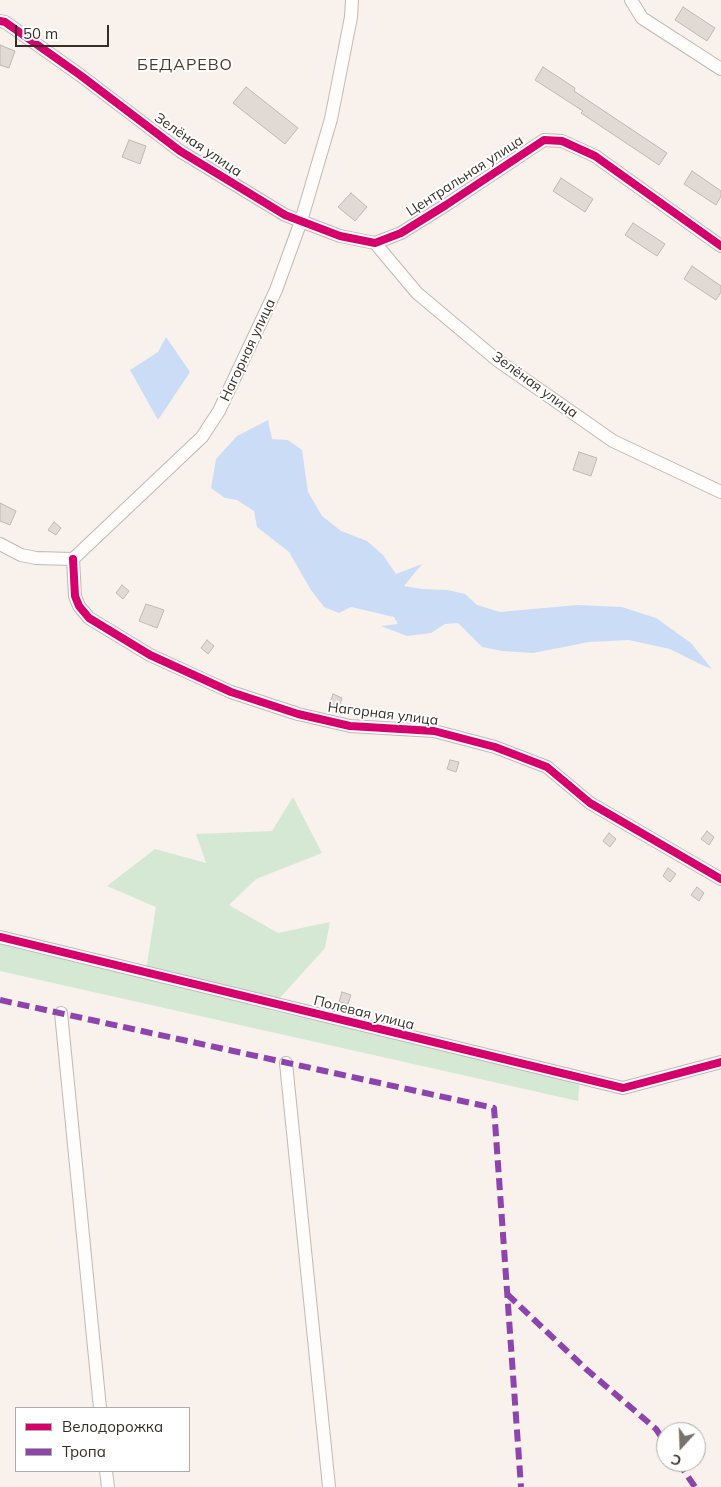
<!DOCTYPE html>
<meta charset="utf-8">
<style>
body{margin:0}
#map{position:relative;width:721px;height:1487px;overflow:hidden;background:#f8f1ec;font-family:Mulish,sans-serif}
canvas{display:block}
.legend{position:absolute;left:15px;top:1407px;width:175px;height:65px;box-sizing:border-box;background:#fff;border:1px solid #aeaba8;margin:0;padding:6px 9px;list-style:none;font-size:15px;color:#352d26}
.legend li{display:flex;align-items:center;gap:10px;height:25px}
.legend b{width:25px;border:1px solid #aeaba8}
.north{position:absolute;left:656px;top:1422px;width:50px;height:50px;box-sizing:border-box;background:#fff;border:1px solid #aeaba8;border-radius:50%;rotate:200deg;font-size:14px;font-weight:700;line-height:20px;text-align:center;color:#352d26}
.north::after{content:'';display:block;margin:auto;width:18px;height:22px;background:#79726b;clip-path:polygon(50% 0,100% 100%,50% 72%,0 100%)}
.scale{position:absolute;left:15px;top:25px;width:94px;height:22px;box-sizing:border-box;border:2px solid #352d26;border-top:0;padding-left:6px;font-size:15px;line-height:18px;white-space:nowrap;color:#352d26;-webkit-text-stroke:4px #fff;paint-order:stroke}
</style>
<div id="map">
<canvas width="721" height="1487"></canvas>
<ul class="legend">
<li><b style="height:6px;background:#d6006c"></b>Велодорожка</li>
<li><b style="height:6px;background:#8e44ad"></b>Тропа</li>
</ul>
<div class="north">С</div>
<div class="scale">50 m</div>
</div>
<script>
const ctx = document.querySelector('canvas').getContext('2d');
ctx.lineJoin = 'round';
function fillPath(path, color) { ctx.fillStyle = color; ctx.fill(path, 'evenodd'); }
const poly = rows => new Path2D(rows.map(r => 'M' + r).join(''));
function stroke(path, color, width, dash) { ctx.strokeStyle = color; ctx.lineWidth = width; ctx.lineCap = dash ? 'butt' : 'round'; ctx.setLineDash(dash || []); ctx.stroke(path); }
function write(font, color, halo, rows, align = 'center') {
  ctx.font = font + ' Mulish,sans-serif'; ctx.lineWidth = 4; ctx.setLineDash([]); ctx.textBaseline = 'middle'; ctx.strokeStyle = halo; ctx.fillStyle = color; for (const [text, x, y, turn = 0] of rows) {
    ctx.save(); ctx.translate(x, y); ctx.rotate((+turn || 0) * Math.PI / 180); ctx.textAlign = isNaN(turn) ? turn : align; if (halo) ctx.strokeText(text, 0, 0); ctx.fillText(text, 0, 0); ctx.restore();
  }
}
fillPath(poly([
 [293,797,322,853,256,879,229,905,278,933,330,922,325,948,269,1010,580,1080,578,1101,0,971,0,943,145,977,156,907,107,886,155,849,206,863,196,834,272,831]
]), '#d5e8d4');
fillPath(poly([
 [166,337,190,372,158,420,130,370,158,352],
 [268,420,272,439,288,440,302,450,308,492,322,516,341,531,367,541,383,555,396,574,422,564,404,586,422,589,448,590,465,594,477,605,500,612,577,605,622,607,656,618,691,643,712,669,702,665,670,649,629,640,589,642,533,653,502,651,482,647,458,623,445,624,431,633,407,636,381,626,398,624,394,617,351,607,339,613,324,607,311,590,289,552,257,527,254,511,237,500,225,498,211,488,216,459,237,436]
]), '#cbddf6');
const building = poly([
 [683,7,715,28,707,41,675,20,683,7],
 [0,45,15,51,9,68,0,65,0,45],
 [543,67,575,88,574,91,667,153,659,165,581,113,583,111,535,80,543,67],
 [246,87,298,128,285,144,233,103,246,87],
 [129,140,146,146,140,164,122,157,129,140],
 [692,171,721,191,721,196,716,205,684,184,692,171],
 [561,178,593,199,585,212,553,191,561,178],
 [351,193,367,207,355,221,338,207,351,193],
 [633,223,665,244,657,256,625,235,633,223],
 [692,266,721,286,721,292,716,300,684,279,692,266],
 [579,452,597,458,591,476,573,470,579,452],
 [0,503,16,511,10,525,0,521,0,503],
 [54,522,61,528,56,535,48,530,54,522],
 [122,585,129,591,123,599,116,593,122,585],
 [146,604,164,610,157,628,139,621,146,604],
 [207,640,214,646,208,654,201,648,207,640],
 [333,694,342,698,339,707,330,703,333,694],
 [450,760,459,762,456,772,447,769,450,760],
 [707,831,714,837,709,845,701,839,707,831],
 [609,833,616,839,610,847,603,841,609,833],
 [668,868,676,874,670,882,663,876,668,868],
 [697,887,704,893,699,901,691,895,697,887],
 [342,992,351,995,348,1004,339,1002,342,992]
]);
fillPath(building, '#e1d9d4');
stroke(building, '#bfb8b3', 1);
const minor = poly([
 [631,0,642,18,721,69],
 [0,21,5,22,80,75,180,151,285,215,340,236,375,243,401,233,446,205,544,140,562,141,595,156,721,246],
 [375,243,417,293,497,360,613,441,721,492],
 [0,544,21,555,36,558,73,559,202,437,219,411,276,290,301,221,331,119,351,17,352,0],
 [73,559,75,596,79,606,89,618,150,655,231,692,298,714,350,726,434,731,495,747,547,767,590,803,721,879],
 [0,937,623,1088,721,1062],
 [61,1013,100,1408],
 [286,1063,329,1487],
 [106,1471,108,1487]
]);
stroke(minor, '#c0b9b4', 14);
stroke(minor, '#fefdfc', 12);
stroke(poly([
 [0,1000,494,1108,521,1487],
 [507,1294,586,1369,656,1429,666,1444],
 [678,1462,695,1487]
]), '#8e44ad', 6, [12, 6]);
stroke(poly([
 [0,21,5,22,80,75,180,151,285,215,340,236,375,243,401,233,446,205,544,140,562,141,595,156,721,246],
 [73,559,75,596,79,606,89,618,150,655,231,692,298,714,350,726,434,731,495,747,547,767,590,803,721,879],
 [0,937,623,1088,721,1062]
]), '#d6006c', 8);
write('14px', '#352d26', '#fff', [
 ["Зелёная улица",198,145,34],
 ["Центральная улица",465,176,-33],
 ["Нагорная улица",248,350,-65],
 ["Зелёная улица",535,385,36],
 ["Нагорная улица",383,714,7],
 ["Полевая улица",364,1013,14]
]);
ctx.letterSpacing = '1px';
write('16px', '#4a392b', '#fff', [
 ["БЕДАРЕВО",185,65]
]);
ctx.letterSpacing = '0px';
</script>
